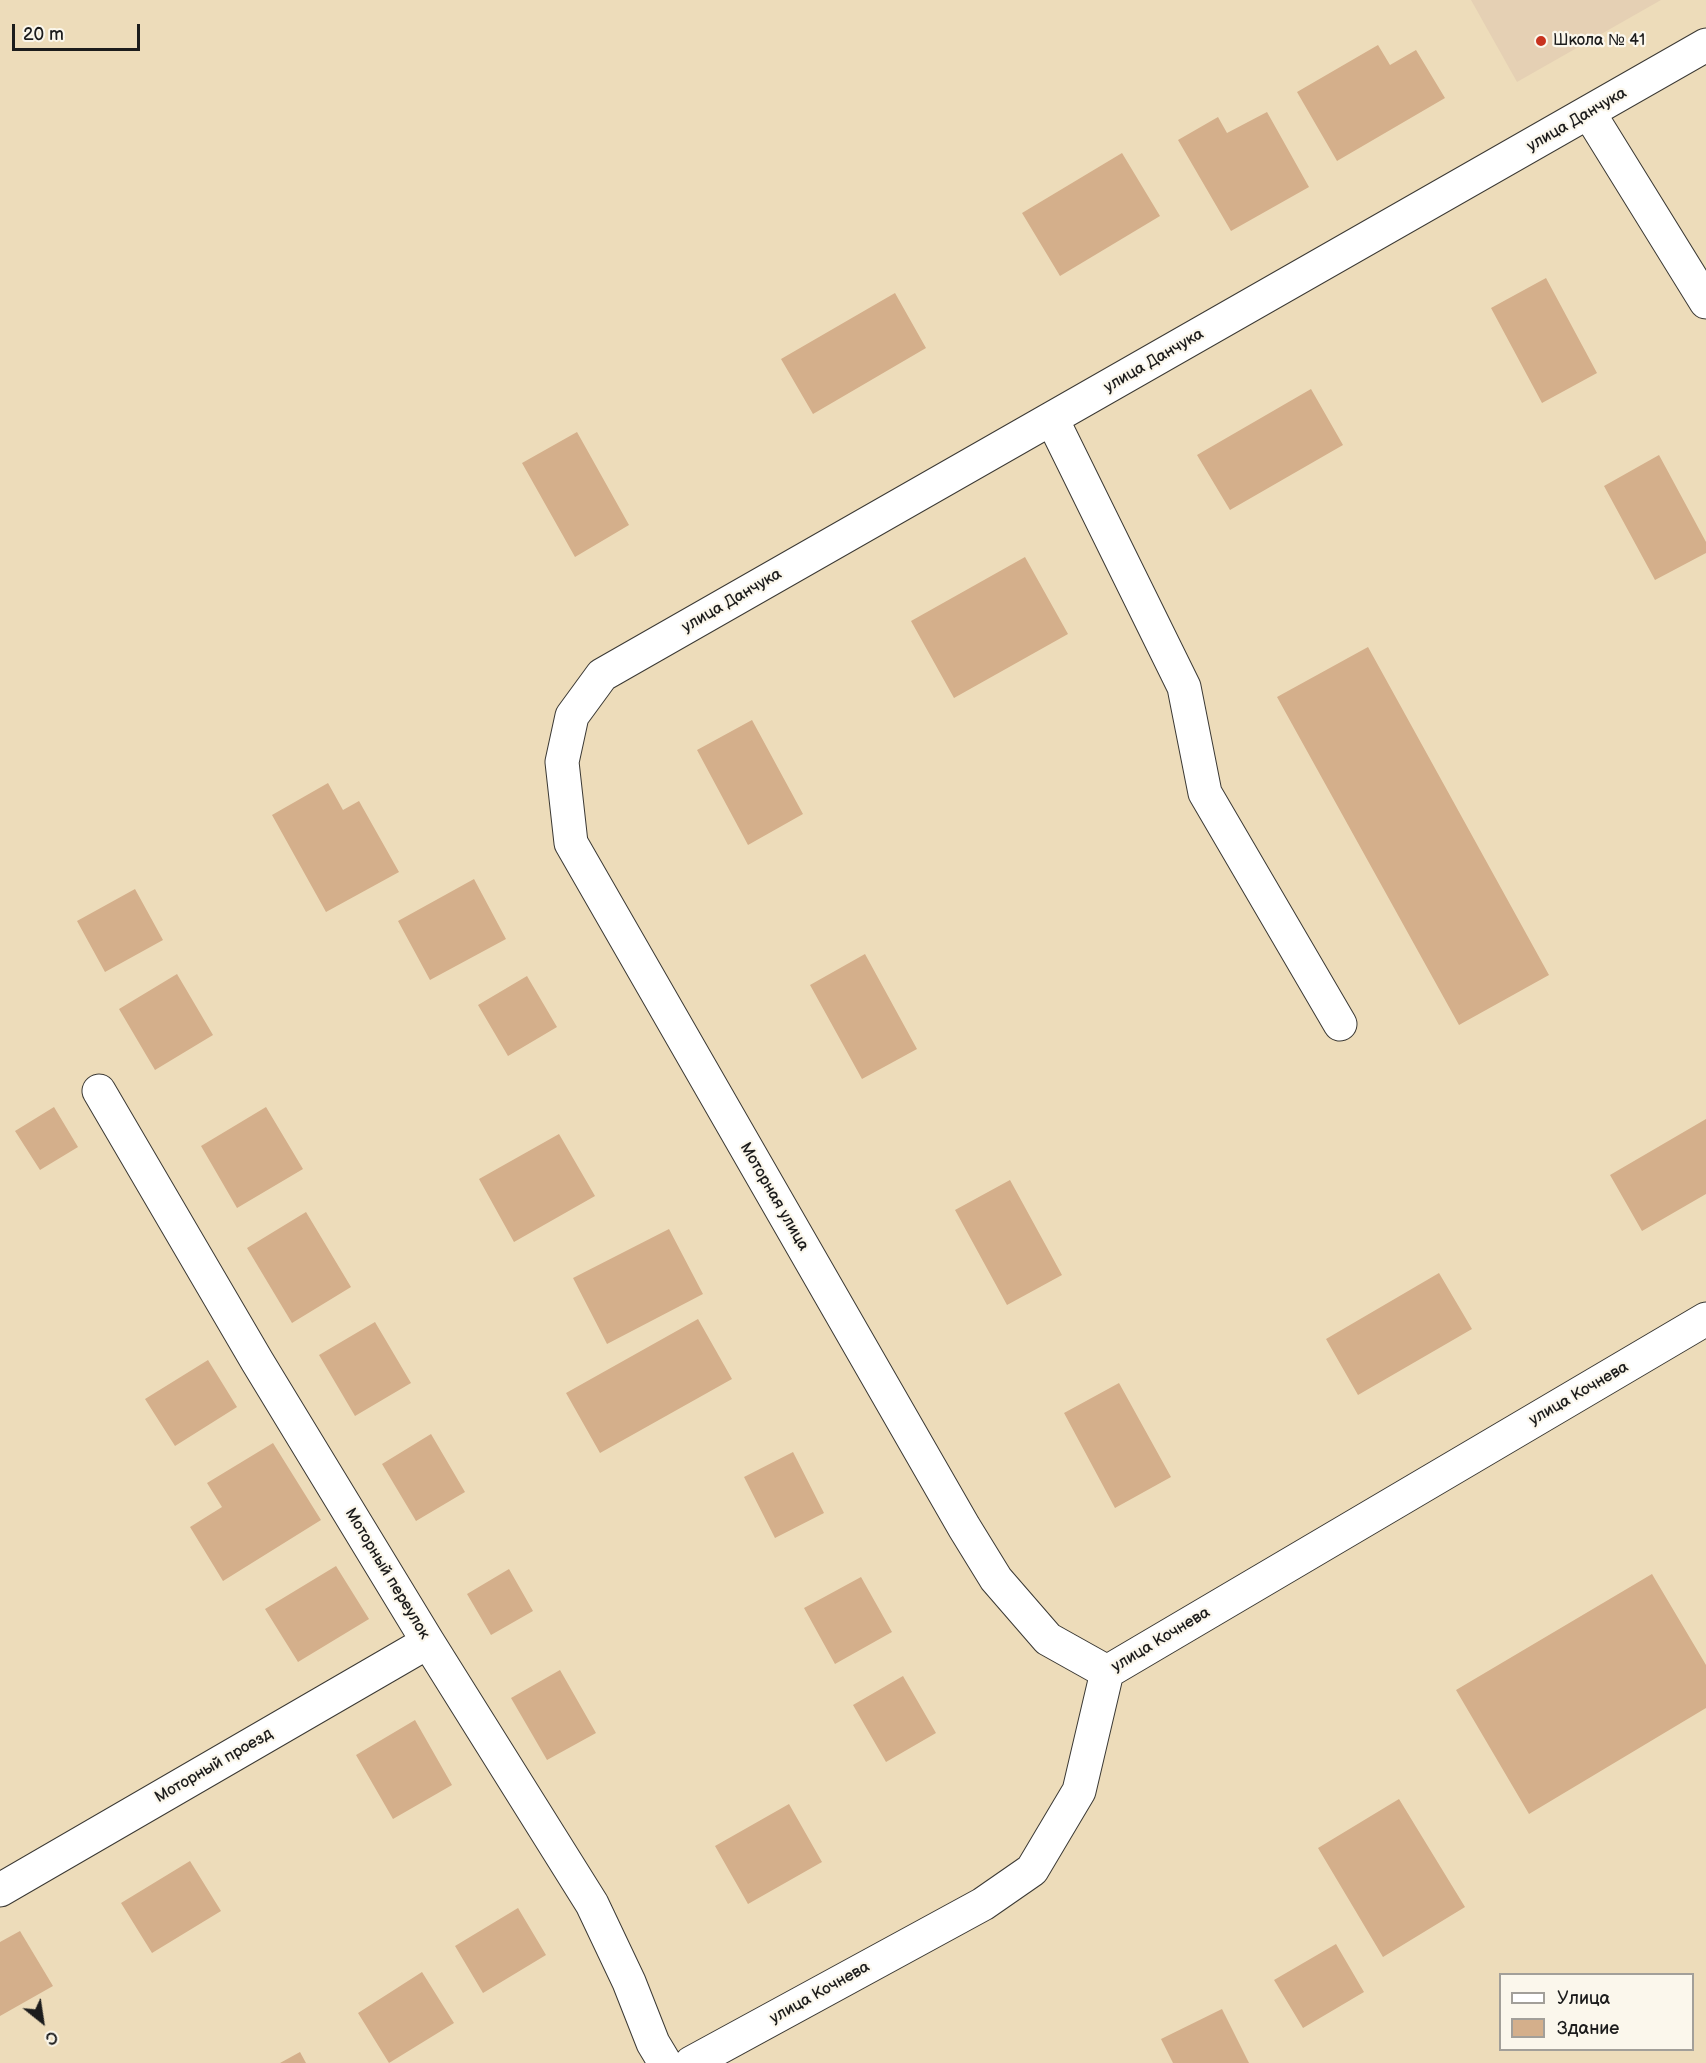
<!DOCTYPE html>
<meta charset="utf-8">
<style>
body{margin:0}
#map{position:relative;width:1706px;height:2063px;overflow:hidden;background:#eddcba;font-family:"Balsamiq Sans",sans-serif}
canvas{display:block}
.legend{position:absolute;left:1499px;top:1973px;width:195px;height:78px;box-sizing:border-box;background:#fbf7ec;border:2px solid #a29f99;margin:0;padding:8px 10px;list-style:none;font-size:18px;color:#1c1c1c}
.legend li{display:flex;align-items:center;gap:12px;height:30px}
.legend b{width:30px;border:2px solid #a29f99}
.north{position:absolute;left:12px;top:1991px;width:60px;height:60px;-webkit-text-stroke:4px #fbf7ec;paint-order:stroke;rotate:150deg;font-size:16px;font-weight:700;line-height:24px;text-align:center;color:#1c1c1c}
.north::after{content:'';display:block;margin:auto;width:21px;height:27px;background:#1c1c1c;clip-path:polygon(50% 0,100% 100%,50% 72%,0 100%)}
.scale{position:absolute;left:12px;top:24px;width:128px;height:27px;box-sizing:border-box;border:3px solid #1c1c1c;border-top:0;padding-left:8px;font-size:18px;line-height:21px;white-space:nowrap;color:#1c1c1c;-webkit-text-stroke:4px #fbf7ec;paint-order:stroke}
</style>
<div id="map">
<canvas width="1706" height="2063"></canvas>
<ul class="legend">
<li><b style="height:8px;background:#fff"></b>Улица</li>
<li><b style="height:16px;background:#d4af8b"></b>Здание</li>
</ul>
<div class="north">С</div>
<div class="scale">20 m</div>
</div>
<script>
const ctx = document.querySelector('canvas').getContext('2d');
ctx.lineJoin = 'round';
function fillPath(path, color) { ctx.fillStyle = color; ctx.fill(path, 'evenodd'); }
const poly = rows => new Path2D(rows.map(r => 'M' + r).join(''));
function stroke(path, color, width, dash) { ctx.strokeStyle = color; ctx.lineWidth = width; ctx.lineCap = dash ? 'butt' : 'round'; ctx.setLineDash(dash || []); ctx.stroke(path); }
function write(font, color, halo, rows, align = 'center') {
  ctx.font = font + ' "Balsamiq Sans",sans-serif'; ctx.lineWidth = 4.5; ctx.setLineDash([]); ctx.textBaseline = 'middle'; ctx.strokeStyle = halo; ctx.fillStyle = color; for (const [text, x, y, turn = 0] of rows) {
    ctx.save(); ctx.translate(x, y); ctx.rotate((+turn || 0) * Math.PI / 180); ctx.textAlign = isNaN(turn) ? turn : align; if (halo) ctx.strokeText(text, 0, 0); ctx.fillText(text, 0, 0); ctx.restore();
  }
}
fillPath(poly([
 [1471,0,1661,0,1517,82]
]), '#e5d0b4');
fillPath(poly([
 [1378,45,1390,65,1416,50,1445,98,1337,161,1297,92],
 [1267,112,1309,187,1231,231,1178,140,1218,117,1227,133],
 [1122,153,1160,216,1060,276,1022,213],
 [1546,278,1597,373,1542,403,1491,308],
 [895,293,926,348,813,414,781,359],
 [1311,389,1343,445,1230,510,1197,455],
 [577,432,629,525,575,557,522,463],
 [1659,455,1706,542,1706,553,1655,580,1604,486],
 [1025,557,1068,634,954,698,911,621],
 [1368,647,1549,975,1459,1025,1277,697],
 [752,720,803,814,748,845,697,750],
 [328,783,343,810,359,801,399,872,326,912,272,815],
 [474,879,506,939,430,980,398,921],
 [135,889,163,940,105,972,77,921],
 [865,954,917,1049,862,1079,810,985],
 [177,974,213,1035,155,1070,119,1009],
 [527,976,557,1027,508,1056,478,1005],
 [54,1107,78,1147,40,1170,15,1131],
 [266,1107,303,1169,237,1208,201,1146],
 [1706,1119,1706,1194,1642,1231,1610,1175],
 [559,1134,595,1196,514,1242,479,1179],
 [1010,1180,1062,1275,1007,1305,955,1210],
 [306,1212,351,1287,292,1323,247,1248],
 [669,1229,703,1294,607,1344,573,1278],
 [1439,1273,1472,1329,1358,1395,1326,1339],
 [698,1319,732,1379,600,1453,566,1393],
 [375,1322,411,1383,355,1416,319,1355],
 [208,1360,237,1407,175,1446,145,1399],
 [1119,1383,1171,1477,1115,1508,1064,1413],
 [431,1434,465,1492,416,1521,382,1464],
 [273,1443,321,1520,223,1581,190,1527,222,1507,207,1483],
 [793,1452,824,1513,775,1538,744,1477],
 [336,1566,369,1619,298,1662,265,1609],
 [509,1569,533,1611,491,1635,467,1594],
 [1652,1574,1706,1665,1706,1708,1529,1814,1456,1690],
 [861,1577,892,1632,835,1664,804,1608],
 [560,1670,596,1733,547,1760,511,1698],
 [903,1676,936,1733,886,1762,853,1705],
 [415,1720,452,1785,393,1819,356,1755],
 [1399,1799,1465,1907,1383,1957,1318,1848],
 [789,1804,822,1862,748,1904,715,1846],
 [190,1861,221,1911,152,1953,121,1903],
 [518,1908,546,1955,483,1993,455,1946],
 [20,1931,53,1986,0,2016,0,1942],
 [1336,1944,1364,1992,1303,2028,1274,1980],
 [422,1972,454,2023,389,2063,358,2013],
 [1222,2009,1249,2063,1173,2063,1161,2039],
 [300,2052,306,2063,280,2063]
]), '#d4af8b');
const minor = poly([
 [1589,113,1706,302],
 [1052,419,1184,687,1205,793,1340,1024],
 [99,1091,257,1361,428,1642,592,1904,629,1982,653,2043,665,2063],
 [1107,1672,1048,1639,996,1579,964,1527,571,843,562,762,572,716,602,675,1706,45],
 [0,1890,428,1642],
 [691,2063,983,1904,1032,1870,1079,1791,1107,1672,1706,1319]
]);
stroke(minor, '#3b3934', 35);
stroke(minor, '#fff', 33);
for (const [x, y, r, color] of [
 [1541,41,6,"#c8321e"]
]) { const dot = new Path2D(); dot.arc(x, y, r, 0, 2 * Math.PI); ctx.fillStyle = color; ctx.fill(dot); stroke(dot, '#fbf7ec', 2); }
write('16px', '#1c1c1c', '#fbf7ec', [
 ["Школа № 41",1553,41]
], 'left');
write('16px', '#1c1c1c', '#fbf7ec', [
 ["улица Данчука",1577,120,-30],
 ["улица Данчука",1154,361,-30],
 ["улица Данчука",732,601,-30],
 ["Моторная улица",774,1197,60],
 ["улица Кочнева",1579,1394,-30],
 ["Моторный переулок",387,1574,59],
 ["улица Кочнева",1161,1640,-31],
 ["Моторный проезд",214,1766,-30],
 ["улица Кочнева",820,1993,-29]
]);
</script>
